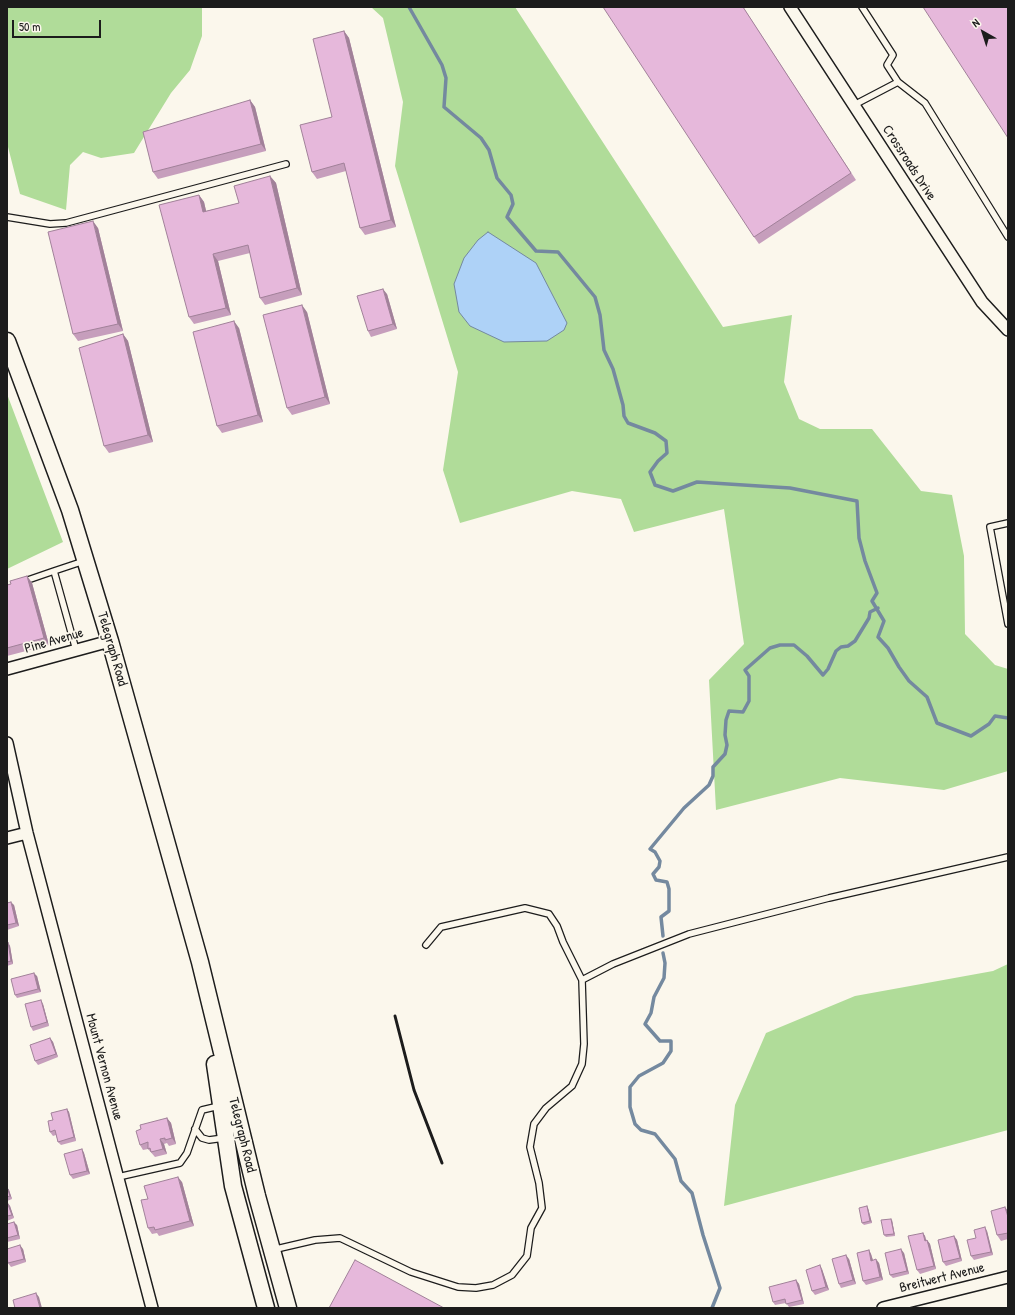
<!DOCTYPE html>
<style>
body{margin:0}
#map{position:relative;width:1015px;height:1315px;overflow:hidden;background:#fbf7ec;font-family:"Patrick Hand",sans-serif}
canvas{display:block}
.frame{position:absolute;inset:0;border:8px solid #1c1c1c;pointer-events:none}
.north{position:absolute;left:963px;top:12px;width:40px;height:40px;-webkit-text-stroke:3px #fbf7ec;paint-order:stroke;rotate:321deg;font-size:11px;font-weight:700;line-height:16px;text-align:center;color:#1c1c1c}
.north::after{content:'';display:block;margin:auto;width:14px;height:18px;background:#1c1c1c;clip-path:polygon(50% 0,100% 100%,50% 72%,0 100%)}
.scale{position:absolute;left:12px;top:20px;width:89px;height:18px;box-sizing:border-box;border:2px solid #1c1c1c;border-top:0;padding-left:5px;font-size:12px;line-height:14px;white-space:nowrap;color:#1c1c1c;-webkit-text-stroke:3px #fbf7ec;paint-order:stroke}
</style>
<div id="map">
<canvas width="1015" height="1315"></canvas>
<div class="frame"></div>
<div class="north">N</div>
<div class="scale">50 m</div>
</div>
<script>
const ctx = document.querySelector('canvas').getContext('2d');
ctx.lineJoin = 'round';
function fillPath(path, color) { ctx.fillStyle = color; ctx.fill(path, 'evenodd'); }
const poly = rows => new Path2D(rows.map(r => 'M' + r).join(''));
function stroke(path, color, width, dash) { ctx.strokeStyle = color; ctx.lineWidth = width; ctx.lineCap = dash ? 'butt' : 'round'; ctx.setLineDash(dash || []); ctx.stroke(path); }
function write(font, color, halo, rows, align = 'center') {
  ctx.font = font + ' "Patrick Hand",sans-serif'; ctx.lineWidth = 3.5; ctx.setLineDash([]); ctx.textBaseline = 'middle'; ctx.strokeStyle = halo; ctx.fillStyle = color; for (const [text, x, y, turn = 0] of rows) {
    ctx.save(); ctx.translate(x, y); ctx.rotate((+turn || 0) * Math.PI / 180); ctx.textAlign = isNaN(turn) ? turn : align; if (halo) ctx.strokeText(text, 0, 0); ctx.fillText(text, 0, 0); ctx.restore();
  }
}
fillPath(poly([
 [7,7,202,7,202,36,190,70,171,93,134,153,101,158,83,152,70,165,66,210,20,194,7,143],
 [371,7,515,7,723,327,792,315,784,382,799,419,820,429,872,429,921,491,952,495,964,556,965,634,995,665,1008,669,1008,771,944,790,840,778,716,810,709,680,744,644,724,509,634,532,621,499,572,491,460,523,443,470,458,372,395,166,403,102,383,18],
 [7,394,63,542,7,569],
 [1008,964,1008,1130,724,1206,735,1105,766,1033,855,996,993,971]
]), '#b0dc99');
const water = poly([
 [488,232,536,263,567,323,564,330,547,341,504,342,470,326,459,312,454,284,464,258,478,240,488,232]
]);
fillPath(water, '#aed2f7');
stroke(water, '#74899f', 1);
stroke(poly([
 [409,7,442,65,446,78,444,107,481,138,489,150,497,178,511,195,513,204,507,217,536,251,558,252,595,297,600,315,604,350,613,369,623,405,624,416,628,423,655,433,666,441,667,453,658,461,650,472,655,485,673,491,697,482,790,488,857,501,859,538,865,561,877,593,872,601,884,621,878,637,888,648,899,667,909,681,927,697,937,723,971,736,989,724,995,716,1008,718],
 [663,936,661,917,669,911,669,889,667,882,656,880,653,874,659,867,660,861,655,852,650,849,684,808,709,785,713,776,713,767,725,754,727,745,725,735,726,720,729,711,743,712,749,701,749,676,745,670,770,648,780,645,794,645,807,656,823,675,828,669,836,651,841,647,848,646,855,641,869,618,870,612,878,608],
 [663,953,665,963,664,978,654,997,651,1013,645,1024,660,1041,671,1041,671,1051,663,1063,639,1076,630,1087,630,1107,635,1124,641,1130,655,1134,675,1159,681,1181,692,1193,703,1235,720,1288,712,1308]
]), '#74899f', 3.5);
const service = poly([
 [898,82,925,103,1008,237],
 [854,105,898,82,887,65,893,55,862,7],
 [7,217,50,224,66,223,286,164],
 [1008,523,990,527,1008,624],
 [22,582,54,571],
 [76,650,54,571,84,561],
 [582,980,613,964,689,934,829,898,1008,857],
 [195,1129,202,1138,209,1140,224,1138],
 [118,1177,180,1163,187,1153,202,1110,219,1106],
 [272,1250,315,1240,340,1238,411,1272,458,1287,476,1288,493,1285,512,1275,527,1256,531,1228,542,1208,539,1183,530,1147,534,1124,546,1108,572,1086,582,1064,584,1044,582,980,563,942,557,926,549,914,525,908,441,927,426,945]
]);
const minor = poly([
 [790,7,982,302,1008,330],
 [7,669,110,641],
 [7,743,27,833,152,1308],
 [7,838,27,833],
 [883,1308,1008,1277]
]);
const secondary = poly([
 [7,341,70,510,110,641,200,962,257,1196,288,1308],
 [215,1064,233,1186,266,1308]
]);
stroke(service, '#1c1c1c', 8);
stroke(minor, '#1c1c1c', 14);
stroke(secondary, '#1c1c1c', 19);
stroke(service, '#fbf7ec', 5.5);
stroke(minor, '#fbf7ec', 11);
stroke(secondary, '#fbf7ec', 16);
stroke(poly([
 [395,1016,414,1090,442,1163]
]), '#1c1c1c', 3);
fillPath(poly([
 [743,7,856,180,759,244,754,237],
 [344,31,349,38,396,227,365,235,360,228,346,171,317,179,312,172,332,117],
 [250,100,255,107,266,151,158,179,153,172],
 [270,176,276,183,302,295,265,305,260,298,250,253,218,261,231,315,194,324,189,317,199,195,204,202,206,211,239,203],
 [98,228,123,331,78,341,73,334],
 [387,294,397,329,371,337,368,331],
 [307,312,330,404,292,415,287,408],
 [239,328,263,422,222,433,217,426],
 [123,334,128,341,153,442,109,453,104,446],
 [27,576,32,583,49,645,7,656,7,585,11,584],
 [7,903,14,905,19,926,7,930],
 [7,942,10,946,13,964,7,966],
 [37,976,41,992,17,998,15,995],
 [43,1004,49,1026,33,1031,31,1027],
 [50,1038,53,1042,58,1057,38,1065,35,1061],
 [67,1109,69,1112,76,1141,61,1145,58,1142,56,1135,53,1136,50,1132,53,1120],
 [167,1118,171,1123,176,1144,169,1146,167,1143,164,1144,167,1154,155,1157,148,1149,143,1150,140,1145,141,1129],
 [82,1149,84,1153,90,1174,73,1179,70,1175],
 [182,1182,194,1226,159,1236,157,1233,152,1234,148,1228,148,1199],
 [7,1187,9,1190,12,1199,7,1201],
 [7,1202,10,1206,14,1218,7,1221],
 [867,1206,868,1208,872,1223,864,1225,862,1223],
 [1008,1211,1008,1239,1001,1241,997,1235],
 [892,1220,895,1236,886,1237,884,1235],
 [7,1224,17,1225,20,1239,7,1242],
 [987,1231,993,1255,974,1260,971,1256],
 [923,1233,925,1236,926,1240,927,1240,930,1244,936,1269,920,1274,917,1270],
 [954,1236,957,1240,962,1261,946,1266,943,1262],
 [23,1249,26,1262,11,1267,8,1263],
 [869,1250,871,1254,873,1260,879,1263,883,1280,866,1285,863,1281],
 [904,1253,909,1274,893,1278,890,1275],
 [849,1259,856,1284,841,1288,839,1284],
 [822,1269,829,1290,815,1295,812,1291],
 [796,1280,799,1284,804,1304,789,1307,786,1303,775,1305,773,1302]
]), '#c69ebc');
fillPath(poly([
 [344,31,349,38,396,227,391,220],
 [250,100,255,107,266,151,261,144],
 [270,176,276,183,302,295,297,288],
 [199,195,204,202,208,219,203,212],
 [93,221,98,228,123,331,118,324],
 [213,254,218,261,231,315,226,308],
 [383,289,387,294,397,329,393,324],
 [302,305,307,312,330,404,325,397],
 [234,321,239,328,263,422,258,415],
 [123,334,128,341,153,442,148,435],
 [27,576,32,583,49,645,44,638],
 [11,902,14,905,19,926,16,923],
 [8,942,10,946,13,964,11,961],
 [34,973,37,976,41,992,38,989],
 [41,1000,43,1004,49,1026,47,1022],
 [50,1038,53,1042,58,1057,56,1054],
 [67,1109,69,1112,76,1141,74,1137],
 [167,1118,171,1123,176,1144,172,1138],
 [160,1139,164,1144,167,1154,163,1149],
 [82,1149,84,1153,90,1174,87,1171],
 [178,1177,182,1182,194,1226,190,1221],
 [7,1187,9,1190,12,1199,10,1196],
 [7,1202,10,1206,14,1218,12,1215],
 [867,1206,868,1208,872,1223,870,1221],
 [1005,1207,1008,1211,1008,1217],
 [891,1219,892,1220,895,1236,894,1234],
 [14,1222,17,1225,20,1239,18,1235],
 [985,1227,987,1231,993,1255,991,1252],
 [923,1233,925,1236,927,1244,925,1241],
 [954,1236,957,1240,962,1261,960,1258],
 [927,1240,930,1244,936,1269,934,1266],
 [20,1245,23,1249,26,1262,24,1259],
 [901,1249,904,1253,909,1274,907,1271],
 [869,1250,871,1254,874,1264,871,1261],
 [846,1255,849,1259,856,1284,853,1280],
 [876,1259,879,1263,883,1280,880,1277],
 [820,1265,822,1269,829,1290,826,1287],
 [796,1280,799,1284,804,1304,802,1300],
 [36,1293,39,1297,42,1308,40,1308]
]), '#a18199');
const building = poly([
 [603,7,743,7,851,173,754,237,603,7],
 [923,7,1008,7,1008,138,923,7],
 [344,31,391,220,360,228,344,163,312,172,300,125,332,117,313,39,344,31],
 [250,100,261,144,153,172,143,132,250,100],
 [270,176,297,288,260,298,248,245,213,254,226,308,189,317,159,205,199,195,203,212,239,203,234,186,270,176],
 [93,221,118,324,73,334,48,232,93,221],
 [383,289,393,324,368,331,357,296,383,289],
 [302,305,325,397,287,408,263,315,302,305],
 [234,321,258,415,217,426,193,332,234,321],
 [123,334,148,435,104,446,79,348,123,334],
 [27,576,44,638,7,648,7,585,11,584,10,581,27,576],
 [11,902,16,923,7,925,7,903,11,902],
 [7,942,8,942,11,961,7,962,7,942],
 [34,973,38,989,15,995,11,979,34,973],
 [41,1000,47,1022,31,1027,25,1004,41,1000],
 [50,1038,56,1054,35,1061,30,1045,50,1038],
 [67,1109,74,1137,58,1142,55,1130,50,1132,48,1121,53,1120,51,1113,67,1109],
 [167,1118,172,1138,165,1140,165,1138,160,1139,163,1149,151,1152,150,1148,148,1149,148,1142,140,1145,136,1131,141,1129,140,1125,167,1118],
 [82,1149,87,1171,70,1175,64,1154,82,1149],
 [178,1177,190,1221,155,1230,154,1227,148,1228,141,1200,148,1199,144,1186,178,1177],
 [7,1187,10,1196,7,1197,7,1187],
 [7,1202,12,1215,7,1216,7,1202],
 [867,1206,870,1221,862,1223,859,1208,867,1206],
 [1005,1207,1008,1217,1008,1233,997,1235,991,1211,1005,1207],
 [891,1219,894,1234,884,1235,881,1220,891,1219],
 [14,1222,18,1235,7,1238,7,1224,14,1222],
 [985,1227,991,1252,971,1256,967,1240,976,1238,974,1230,985,1227],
 [923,1233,925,1241,927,1240,934,1266,917,1270,908,1236,923,1233],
 [954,1236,960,1258,943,1262,938,1240,954,1236],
 [20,1245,24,1259,8,1263,7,1259,7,1249,20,1245],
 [901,1249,907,1271,890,1275,885,1253,901,1249],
 [869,1250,871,1261,876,1259,880,1277,863,1281,857,1253,869,1250],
 [846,1255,853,1280,839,1284,832,1259,846,1255],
 [355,1260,444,1308,329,1308,355,1260],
 [820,1265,826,1287,812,1291,806,1270,820,1265],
 [796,1280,802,1300,786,1304,785,1299,773,1302,769,1287,796,1280],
 [36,1293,40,1308,15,1308,13,1300,36,1293]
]);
fillPath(building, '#e6b8db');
stroke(building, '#a18199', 1);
write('14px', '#1c1c1c', '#fbf7ec', [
 ["Crossroads Drive",909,163,57],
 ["Pine Avenue",54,641,-16],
 ["Telegraph Road",112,649,74],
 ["Mount Vernon Avenue",104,1067,75],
 ["Telegraph Road",242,1135,76],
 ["Breitwert Avenue",942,1278,-14]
]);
</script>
